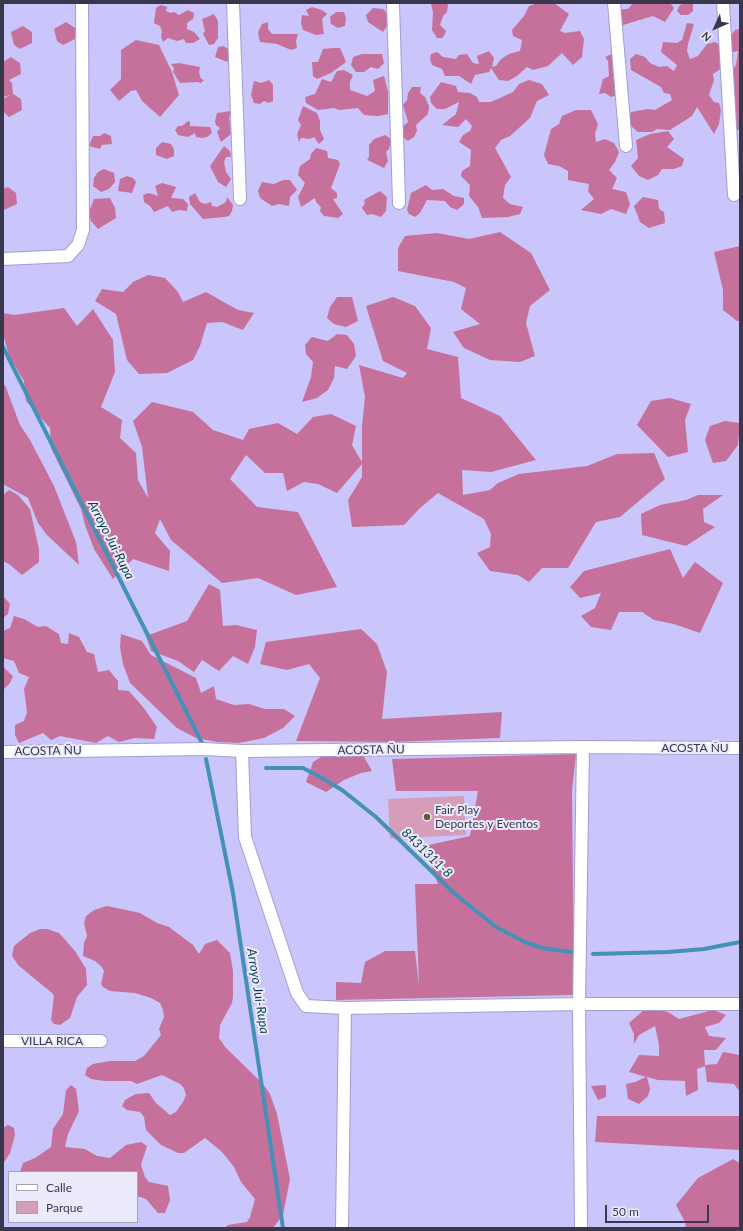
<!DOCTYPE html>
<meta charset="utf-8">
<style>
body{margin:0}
#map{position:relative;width:743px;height:1231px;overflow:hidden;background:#cac5fa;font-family:Lato,sans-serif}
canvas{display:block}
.frame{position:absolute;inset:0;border:4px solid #39374c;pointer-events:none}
.legend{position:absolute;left:8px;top:1171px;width:130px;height:52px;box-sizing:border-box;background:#ecebfc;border:1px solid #a4a3b6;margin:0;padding:5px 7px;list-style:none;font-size:12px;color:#39374c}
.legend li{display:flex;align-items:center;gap:8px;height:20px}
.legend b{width:20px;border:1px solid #a4a3b6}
.north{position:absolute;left:695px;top:8px;width:40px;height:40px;-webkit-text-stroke:3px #ecebfc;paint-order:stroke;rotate:225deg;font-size:11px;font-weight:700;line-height:16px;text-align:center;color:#39374c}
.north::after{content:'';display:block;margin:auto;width:14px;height:18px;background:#39374c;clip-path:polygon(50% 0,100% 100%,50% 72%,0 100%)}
.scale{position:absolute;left:605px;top:1205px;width:104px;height:18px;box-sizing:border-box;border:2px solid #39374c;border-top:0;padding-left:5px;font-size:12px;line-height:14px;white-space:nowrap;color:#39374c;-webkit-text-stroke:3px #ecebfc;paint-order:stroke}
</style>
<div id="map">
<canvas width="743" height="1231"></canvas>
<div class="frame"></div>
<ul class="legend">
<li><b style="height:5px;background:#fff"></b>Calle</li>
<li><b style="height:11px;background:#d69db8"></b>Parque</li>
</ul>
<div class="north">N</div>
<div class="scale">50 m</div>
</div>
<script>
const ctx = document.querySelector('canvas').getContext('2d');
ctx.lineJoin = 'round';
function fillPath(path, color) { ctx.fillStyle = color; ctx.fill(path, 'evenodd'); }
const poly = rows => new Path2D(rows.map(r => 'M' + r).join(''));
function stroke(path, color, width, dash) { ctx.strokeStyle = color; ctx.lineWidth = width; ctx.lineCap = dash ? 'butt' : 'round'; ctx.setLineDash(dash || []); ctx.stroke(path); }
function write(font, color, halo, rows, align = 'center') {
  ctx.font = font + ' Lato,sans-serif'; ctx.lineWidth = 4; ctx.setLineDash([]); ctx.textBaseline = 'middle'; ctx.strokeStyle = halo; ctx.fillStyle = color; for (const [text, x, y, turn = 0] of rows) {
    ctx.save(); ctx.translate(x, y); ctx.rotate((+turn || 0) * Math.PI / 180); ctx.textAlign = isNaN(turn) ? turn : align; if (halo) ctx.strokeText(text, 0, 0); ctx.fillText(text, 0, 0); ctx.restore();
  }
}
fillPath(poly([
 [464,796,466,835,390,839,388,799]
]), '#d69db8');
fillPath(poly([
 [431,3,447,3,448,6,447,12,443,16,440,25,446,31,444,36,442,38,437,38,432,30,433,13],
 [537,3,554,3,569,14,560,31,565,33,580,31,584,39,582,57,573,65,562,53,548,66,533,70,527,67,517,76,508,81,499,80,491,68,489,72,475,75,471,84,459,76,445,76,442,69,432,65,430,59,431,54,437,52,443,57,456,59,459,55,467,54,473,63,479,64,477,56,489,51,494,58,492,67,496,66,501,59,509,54,520,51,522,40,513,36,512,30,524,16,529,6],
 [633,3,670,3,674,8,665,22,653,16,623,25,615,23,616,10,628,9],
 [686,3,693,3,693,11,688,15,681,15,677,11,680,5],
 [161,5,167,7,166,11,171,13,174,12,179,15,188,10,194,13,193,19,187,23,187,29,194,32,200,39,193,43,186,43,184,39,177,41,168,38,163,42,161,37,162,31,160,26,154,23,156,8],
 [312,7,322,10,327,14,322,19,324,34,316,35,303,30,301,23,302,15,309,16,306,10],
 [373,8,383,9,388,14,389,23,383,32,368,22,366,15],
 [336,12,344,12,346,18,345,26,338,28,331,24,330,17],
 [214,14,218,21,218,38,214,44,209,45,203,34,205,31,202,19],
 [66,22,75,28,75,39,63,45,57,41,54,29],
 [268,22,268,29,272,34,298,34,296,41,297,48,291,50,277,44,260,42,258,32,262,24],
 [687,23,694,24,688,44,687,51,690,59,698,56,707,44,715,42,723,47,722,68,713,74,714,80,709,95,714,102,719,103,721,110,719,124,714,134,697,107,692,116,670,130,657,129,652,132,638,132,631,126,629,118,631,112,648,109,655,110,672,100,670,94,664,93,661,87,631,70,630,59,636,54,645,57,650,63,659,67,667,66,674,71,677,65,661,52,663,42,677,43,682,40],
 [23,26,32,32,32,43,20,49,14,45,11,32],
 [740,29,740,130,732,129,726,102,735,92,732,71,736,65,738,51,729,53,725,44,735,30],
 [136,40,159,45,172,72,179,95,160,117,142,101,136,90,131,91,119,101,110,90,121,79,121,50],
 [224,46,229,50,230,58,227,62,215,57,218,47],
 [333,48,340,48,346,62,331,73,317,79,313,76,312,62,318,62,323,49],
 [614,53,617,95,611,97,605,93,599,94,603,79,609,76,608,61,605,57],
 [362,54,382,54,384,63,378,69,371,67,364,72,356,72,351,65,353,57],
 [11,57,20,63,21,74,9,80,12,83,13,94,21,99,22,110,9,117,3,111,3,99,10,95,3,97,3,62],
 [179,63,200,67,199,72,201,79,204,80,201,83,197,82,180,83,173,72,174,68,171,64],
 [344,70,353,75,350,82,350,90,367,96,375,91,373,80,384,76,388,92,388,114,378,116,364,115,358,108,339,110,334,108,318,110,306,103,305,97,315,94,322,79,331,82,337,71],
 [269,80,273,85,273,101,269,103,264,101,260,104,254,103,251,95,254,81,261,83],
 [529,80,542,84,549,95,537,101,530,118,510,136,501,140,495,148,511,177,505,185,503,198,510,204,523,207,520,214,508,217,482,218,478,207,469,196,470,185,461,176,462,171,470,166,471,150,459,142,463,135,470,131,472,126,466,119,458,127,442,125,456,114,459,102,445,109,437,109,431,103,430,97,441,82,456,86,458,92,470,93,477,97,479,102,491,102,513,92,519,84],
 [412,87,421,87,420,93,425,97,429,106,428,114,416,125,417,131,414,137,408,141,402,136,400,129,408,122,403,105,407,100,408,93],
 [303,106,317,113,320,121,320,130,324,139,319,144,314,137,309,139,301,138,299,142,297,134,301,125,298,120],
 [576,110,591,110,598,124,595,134,596,142,605,139,614,143,619,152,615,162,609,170,617,178,612,189,626,192,630,204,626,214,611,209,601,214,581,210,594,199,588,191,589,184,568,180,568,171,559,166,548,164,544,155,551,129,559,124,562,116],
 [231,111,229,117,231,134,221,142,217,132,220,128,216,125,215,121,217,113],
 [188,121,190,122,190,126,210,127,212,133,207,137,202,138,196,137,195,133,188,137,178,135,175,130,178,126,182,126],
 [668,131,674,139,667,147,684,159,682,166,674,169,662,169,658,175,648,180,639,176,631,166,638,158,636,140,650,134],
 [104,133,111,136,112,144,102,145,100,149,89,146,93,136,100,136],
 [385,135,391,139,389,149,386,152,388,161,384,168,367,160,369,157,369,145,374,139],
 [162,142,171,144,174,149,174,156,167,159,156,155,156,148],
 [224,146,230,151,231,157,226,157,224,162,226,172,231,179,226,187,218,182,210,166],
 [316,148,327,151,328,158,338,160,340,164,331,188,337,193,337,198,333,199,343,214,338,218,324,216,320,211,321,207,316,202,315,198,301,207,298,197,305,183,298,175,300,166,310,159,311,154],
 [104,169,114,173,115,182,109,189,101,192,93,186,94,178,98,172],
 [127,176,133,178,136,182,132,193,118,191,120,179],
 [283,180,290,180,297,190,290,197,289,206,279,204,272,206,260,198,258,191,262,182,274,184],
 [162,183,176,187,171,198,183,199,188,204,187,211,179,210,172,212,168,206,154,212,150,206,144,202,143,195,149,193,158,196,155,186],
 [426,185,432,190,443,189,454,196,464,198,464,204,457,210,450,207,445,201,427,200,420,213,415,217,409,214,407,210,411,193],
 [8,187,16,193,17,204,4,210,3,189],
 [380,191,387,197,386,211,381,217,372,214,367,215,362,208,365,203,364,200],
 [195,193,200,202,205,204,211,202,212,206,217,207,226,202,227,197,233,205,232,211,229,216,224,217,203,219,190,204,189,197],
 [643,197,658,200,659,209,664,212,665,223,649,228,640,222,634,206],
 [110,198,115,208,116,218,98,229,91,221,89,212,94,199],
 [500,232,531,253,550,290,530,306,526,323,535,356,520,362,490,360,464,348,453,332,480,324,461,309,466,288,454,282,398,271,398,248,405,236,437,233,469,239],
 [740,246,740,321,737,321,723,310,723,290,714,252],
 [148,275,165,278,178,292,183,302,206,292,238,310,254,313,243,330,222,322,207,323,200,346,193,360,167,373,139,374,127,360,116,314,95,301,102,289,123,292,133,282],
 [337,297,352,297,358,321,346,327,334,324,327,318,330,307],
 [393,297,415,306,431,328,427,349,458,357,461,398,500,416,536,460,491,472,462,470,463,495,490,490,498,483,519,474,587,466,617,454,654,453,665,479,620,517,596,522,568,568,542,568,529,582,518,575,490,571,477,553,490,547,491,534,484,519,438,493,420,508,404,525,352,527,348,500,362,477,362,464,337,493,318,484,304,482,287,491,283,473,265,473,246,455,230,479,257,507,298,512,337,587,296,595,258,578,222,583,171,540,160,519,155,533,170,551,169,571,133,559,113,579,94,549,85,525,81,509,51,448,50,428,26,401,24,381,9,356,3,334,3,313,14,315,64,308,77,326,93,309,113,340,115,372,101,407,122,420,120,438,136,453,138,480,148,498,142,447,133,421,152,402,193,412,213,430,243,440,249,429,278,423,297,434,313,417,331,414,356,426,352,445,362,462,362,426,365,397,359,365,403,378,407,373,383,361,366,306],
 [337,334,347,335,354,344,356,356,347,369,335,366,334,378,328,390,317,398,302,402,311,377,313,362,306,354,305,345,312,337,328,341],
 [3,385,5,385,20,425,30,440,54,486,76,542,79,565,47,535,38,523,28,498,3,484],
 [670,398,691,404,685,420,688,452,668,457,637,425,651,401],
 [725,421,740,423,738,445,726,461,713,463,705,440,710,426],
 [9,490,18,495,30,509,39,549,39,562,22,575,9,564,3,561,3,495],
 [698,495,723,495,703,509,704,522,715,527,686,546,642,535,641,514,660,505,686,500],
 [670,549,683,578,695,562,723,583,700,633,674,624,654,620,642,612,619,612,611,630,591,627,581,616,595,608,601,593,580,598,570,587,584,571],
 [209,584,220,590,223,626,236,625,257,630,255,647,248,664,233,656,219,671,202,660,194,672,178,661,151,651,146,636,187,621],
 [3,596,10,604,8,614,3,618],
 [14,616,24,619,38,627,46,626,59,634,61,643,68,644,69,633,79,637,87,652,94,654,98,672,109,670,118,681,118,690,129,691,143,707,157,727,154,739,135,738,119,742,108,736,96,743,60,736,51,740,43,733,19,743,15,735,15,725,24,721,27,712,24,689,29,677,19,673,14,661,3,658,3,631,10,628],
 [361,629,377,644,387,672,382,719,502,712,500,738,393,742,296,741,320,678,309,664,287,670,260,664,266,642],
 [121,634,142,641,151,655,196,678,201,693,214,686,216,699,234,705,249,704,265,709,284,709,295,716,283,728,264,738,239,743,217,742,196,738,177,728,130,683,123,664,120,647],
 [3,667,13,676,10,683,3,690],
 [340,751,363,755,372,771,361,773,344,780,326,792,306,782,313,762,321,757],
 [576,754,572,790,574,995,336,1000,336,982,361,983,365,962,385,951,415,951,419,986,415,884,438,884,424,846,470,836,478,791,396,791,392,759],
 [107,906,140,913,157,923,169,927,193,945,199,954,205,944,217,940,230,953,233,971,233,997,232,1003,220,1025,219,1038,226,1048,263,1084,270,1094,277,1114,290,1179,283,1215,273,1228,224,1228,228,1225,247,1222,250,1217,255,1199,241,1182,234,1167,222,1152,205,1138,184,1153,178,1153,161,1145,146,1130,144,1117,140,1112,127,1110,122,1106,125,1100,130,1097,136,1094,149,1093,156,1103,170,1115,176,1112,183,1102,186,1095,184,1088,180,1084,162,1075,137,1084,131,1081,105,1081,91,1079,85,1075,87,1068,93,1064,110,1061,135,1061,144,1056,161,1035,159,1029,164,1017,163,1010,160,1003,151,998,135,993,110,991,103,987,101,984,104,971,101,966,95,961,83,956,84,943,87,936,84,923,86,916,94,910],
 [40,929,47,929,59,933,75,951,86,969,87,985,77,997,70,1018,60,1025,54,1024,51,1020,54,996,52,993,18,965,12,956,14,946,30,933],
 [652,1009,668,1012,679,1019,713,1010,726,1015,719,1023,705,1027,709,1036,726,1038,716,1050,704,1050,705,1065,717,1064,723,1052,740,1055,740,1092,734,1084,707,1082,705,1066,697,1069,698,1090,686,1096,685,1081,658,1080,647,1077,650,1089,648,1096,639,1104,628,1099,626,1084,635,1082,646,1077,629,1072,639,1055,659,1056,659,1045,655,1026,639,1035,634,1044,634,1034,629,1023,643,1011],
 [71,1085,76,1089,79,1111,68,1134,65,1147,85,1149,97,1156,110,1158,126,1145,141,1142,147,1146,141,1165,145,1177,149,1182,168,1186,170,1200,165,1213,158,1213,146,1199,137,1196,137,1172,20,1172,23,1163,35,1158,51,1147,53,1129,63,1114,66,1090],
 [606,1085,606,1097,598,1100,591,1086],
 [597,1116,740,1116,740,1150,595,1142],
 [8,1125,14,1128,15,1135,10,1153,3,1164,3,1128],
 [733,1159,740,1163,740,1228,686,1228,685,1222,676,1205,698,1178]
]), '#c6719c');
stroke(poly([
 [3,347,202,743],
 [206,759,233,893,283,1228],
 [266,768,303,768,322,778,342,790,376,817,455,894,496,927,527,943,543,948,577,953],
 [593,954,668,952,704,949,740,942]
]), '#4491b8', 4);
const street = poly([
 [233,3,240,199],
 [393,3,399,203],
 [614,3,626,146],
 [723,3,734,195],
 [3,259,68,256,78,245,83,230,82,3],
 [242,751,245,837,297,993,306,1006,345,1008,342,1228],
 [3,752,204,749,242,751,583,747,740,748],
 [345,1008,579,1004,740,1004],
 [3,1041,101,1041],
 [581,1228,579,1004,583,747]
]);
stroke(street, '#a29dd0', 14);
stroke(street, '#fff', 12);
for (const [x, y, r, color] of [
 [427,817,4,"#5f5f2c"]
]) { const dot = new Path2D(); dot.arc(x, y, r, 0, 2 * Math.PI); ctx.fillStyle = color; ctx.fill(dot); stroke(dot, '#ecebfc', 1.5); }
write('12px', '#39374c', '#ecebfc', [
 ["ACOSTA ÑU",695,748],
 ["ACOSTA ÑU",371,750,-1],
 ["ACOSTA ÑU",48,751,-1],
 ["VILLA RICA",52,1041]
]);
write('12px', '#39374c', '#ecebfc', [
 ["Fair Play",435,810],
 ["Deportes y Eventos",435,824]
], 'left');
write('italic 13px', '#0a3c4f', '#ecebfc', [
 ["Arroyo Jui-Rupa",111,540,63],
 ["8431311-8",427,853,44],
 ["Arroyo Jui-Rupa",258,991,81]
]);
</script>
